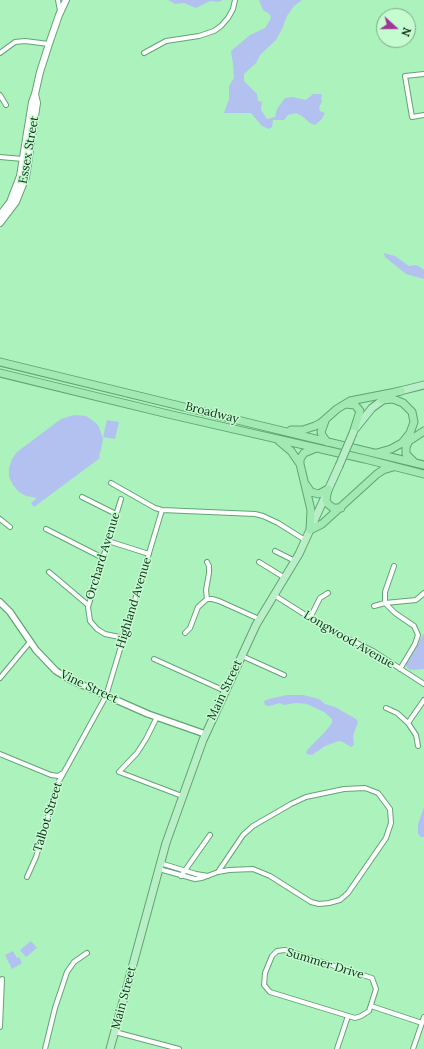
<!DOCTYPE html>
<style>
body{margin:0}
#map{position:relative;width:424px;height:1049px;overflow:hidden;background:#acf2bc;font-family:Lora,serif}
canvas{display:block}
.north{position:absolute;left:376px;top:8px;width:40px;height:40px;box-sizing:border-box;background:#c4fcd0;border:1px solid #7ba886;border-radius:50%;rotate:111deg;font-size:11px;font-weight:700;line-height:16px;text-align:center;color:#0e2b17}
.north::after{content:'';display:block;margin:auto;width:14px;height:18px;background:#a13698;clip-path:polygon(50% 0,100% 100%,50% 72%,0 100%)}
</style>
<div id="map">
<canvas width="424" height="1049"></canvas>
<div class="north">N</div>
</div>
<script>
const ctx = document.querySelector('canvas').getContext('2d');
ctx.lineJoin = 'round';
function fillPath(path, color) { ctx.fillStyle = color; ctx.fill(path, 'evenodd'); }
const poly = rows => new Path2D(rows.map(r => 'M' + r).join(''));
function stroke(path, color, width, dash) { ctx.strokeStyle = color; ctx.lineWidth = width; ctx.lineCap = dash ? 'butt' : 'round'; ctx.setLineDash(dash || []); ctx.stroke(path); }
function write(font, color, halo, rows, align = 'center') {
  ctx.font = font + ' Lora,serif'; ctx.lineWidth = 3; ctx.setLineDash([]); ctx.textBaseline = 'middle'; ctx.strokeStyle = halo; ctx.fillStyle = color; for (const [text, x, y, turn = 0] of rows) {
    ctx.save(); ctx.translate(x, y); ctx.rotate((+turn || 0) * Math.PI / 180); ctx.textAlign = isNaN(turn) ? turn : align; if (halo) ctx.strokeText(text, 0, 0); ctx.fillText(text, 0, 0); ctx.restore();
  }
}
fillPath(poly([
 [168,0,223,0,218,2,210,1,196,8,184,3,175,4],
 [259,0,302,0,294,6,287,16,282,29,276,40,260,55,256,63,244,74,244,81,257,94,258,101,262,102,261,110,267,119,275,117,277,109,285,98,292,97,306,100,313,94,322,94,321,99,322,101,319,108,320,111,325,113,321,120,315,125,310,123,302,116,296,113,288,115,284,120,273,120,272,127,269,129,262,126,251,113,224,113,229,99,229,86,234,78,233,64,231,51,250,35,265,28,270,20,271,16,268,13,263,10],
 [384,253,395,256,409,266,416,265,420,267,424,270,424,279,406,274,385,257],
 [74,415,86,416,96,423,99,427,103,439,101,450,99,456,100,458,34,507,31,503,37,498,26,496,19,492,13,485,9,477,9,468,12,459,17,452,61,419],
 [107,420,119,422,115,439,103,437],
 [424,633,424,669,410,670,406,666,406,664],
 [287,695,303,695,319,699,325,704,335,707,356,719,358,722,353,736,354,745,351,747,343,742,339,741,325,746,312,755,307,754,306,752,308,749,324,733,332,723,332,719,324,712,307,704,296,703,284,705,280,703,269,706,265,705,264,701,269,699],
 [424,807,424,837,421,837,418,834,418,824],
 [31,941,37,948,26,957,20,950],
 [13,951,17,958,19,957,22,963,12,969,5,955]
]), '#b2c1f0');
const minor = poly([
 [58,0,60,11],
 [0,53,15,42,25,41,49,44],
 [144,53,166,41,199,36,214,31,221,26,228,18,233,9,235,0],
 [424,74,405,76,412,117,424,115],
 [0,95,6,105],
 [0,157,23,159],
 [111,483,155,508,162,510,255,514,263,516,278,523,305,540],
 [82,497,116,514],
 [121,499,88,607,90,621,97,629,105,634,124,638],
 [0,519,10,527],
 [46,529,103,558],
 [108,541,149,554],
 [275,551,295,561],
 [207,562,209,566,209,573,206,590,207,599,212,599,219,601,259,619],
 [259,562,285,578],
 [394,566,385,592,385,603,395,613,414,626,418,635,415,644,400,669],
 [49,572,88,605],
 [274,595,326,628,373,651,424,684],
 [374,606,385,603,416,600,424,593],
 [310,618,320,598,328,593],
 [185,633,190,628,198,607,207,599],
 [242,656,284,675],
 [154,659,225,691],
 [0,678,30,642],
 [386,708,397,713,408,723,416,735,418,746],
 [157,717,146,739,137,753,119,772,182,796],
 [408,723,424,700],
 [0,754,51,775,58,776,63,773],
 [160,863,196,874,208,876],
 [159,869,195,879,202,878,218,872,229,870,253,869,270,876,311,902,319,904,329,903,340,900,348,893,386,838,391,823,390,809,378,793,365,788,344,789,306,797,291,804,253,826,243,835,218,872],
 [181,876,210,835],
 [27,877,36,857,58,783,106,696,162,510],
 [285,950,372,978,376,989,369,1011,361,1016,355,1018,270,992,264,985,265,973,272,956,277,951,285,950],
 [371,1006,422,1023],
 [0,1027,2,979],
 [115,1032,179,1049],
 [45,1049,55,1008,67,972,74,962,87,953],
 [337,1049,348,1016],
 [413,1049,424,1017]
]);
const tertiary = poly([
 [0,602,10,612,36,650,56,671,71,680,148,714,205,734]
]);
const secondary = poly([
 [0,215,10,202,20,176,32,102,35,94,40,72,49,44,59,15,66,0],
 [0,223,16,202,26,177,37,103,35,94]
]);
const primary = poly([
 [396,392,424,385],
 [355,429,372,408,387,397],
 [110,1049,166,843,203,740,256,625,299,554,339,466]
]);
const trunk = poly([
 [0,362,266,427,424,465],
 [0,373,168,414,365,459,424,474],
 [346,404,355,405,360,411,353,433],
 [325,421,321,432,322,435,327,442],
 [291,430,303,430,315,426,321,423,337,409,350,401,401,391],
 [279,441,291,451,300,464,311,510,310,530,322,524,377,474,383,470,393,467],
 [377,453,391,449,402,443,410,433,414,422,412,412,403,403,393,399,382,400],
 [414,462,406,454,406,447,409,441,424,431],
 [300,464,300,459,304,453,316,448],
 [306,485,311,492,319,494,328,489],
 [328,489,326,500,328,504,333,508,341,508]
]);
stroke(minor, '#62a574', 6);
stroke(tertiary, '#62a574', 8);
stroke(secondary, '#62a574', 8);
stroke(primary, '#5fa471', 9);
stroke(trunk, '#5fa471', 9);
stroke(minor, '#fff', 4);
stroke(tertiary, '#fff', 5.5);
stroke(secondary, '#fff', 6);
stroke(primary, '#b9efc7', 7);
stroke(trunk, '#a2eab4', 7);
const primaryBridge = poly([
 [339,466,353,433]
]);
stroke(primaryBridge, '#5fa471', 9, []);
stroke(primaryBridge, '#b9efc7', 7);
write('12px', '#0e2b17', '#c4fcd0', [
 ["Essex Street",29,150,-80],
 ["Broadway",212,413,14],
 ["Orchard Avenue",103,556,-73],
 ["Highland Avenue",134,603,-73],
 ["Longwood Avenue",349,640,30],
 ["Vine Street",89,687,25],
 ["Main Street",225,690,-65],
 ["Talbot Street",48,817,-73],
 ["Summer Drive",325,964,17],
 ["Main Street",124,998,-75]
]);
</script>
